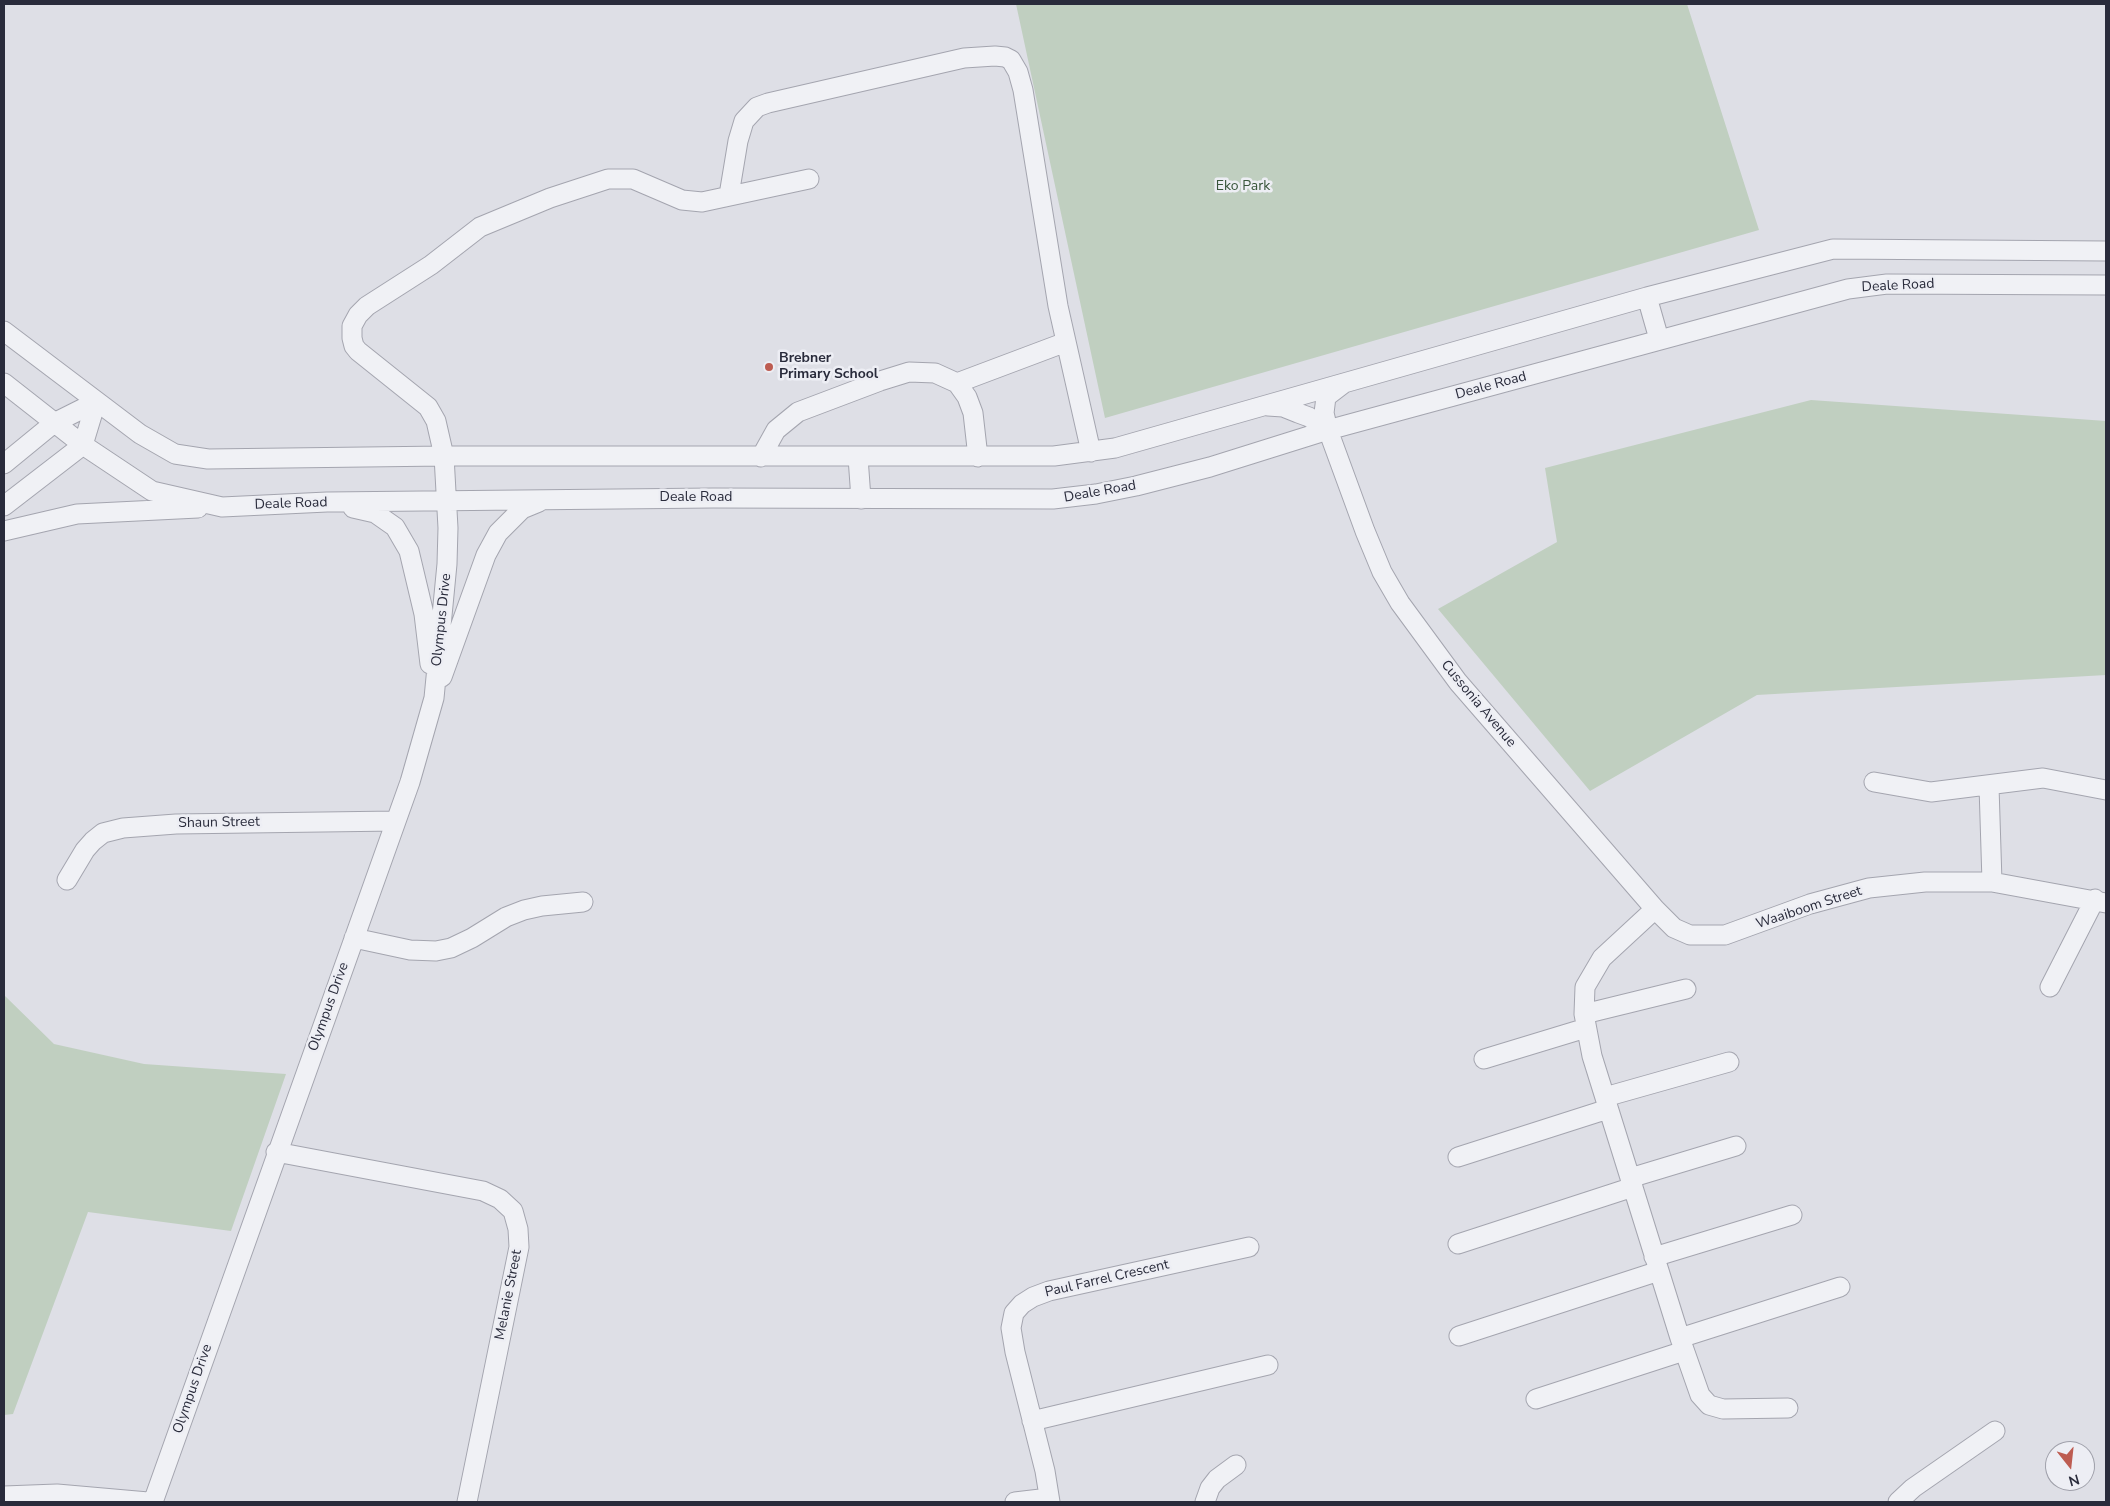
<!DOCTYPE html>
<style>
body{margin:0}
#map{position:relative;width:2110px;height:1506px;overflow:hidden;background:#dedfe6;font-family:"Nunito Sans",sans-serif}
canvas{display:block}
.frame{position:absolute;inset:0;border:5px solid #292b3b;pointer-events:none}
.north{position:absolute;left:2045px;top:1441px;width:50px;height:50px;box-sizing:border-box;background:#edeef4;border:1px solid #9fa0aa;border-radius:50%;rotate:164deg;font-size:14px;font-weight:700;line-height:20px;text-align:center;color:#292b3b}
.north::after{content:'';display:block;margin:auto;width:18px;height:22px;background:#bd5c51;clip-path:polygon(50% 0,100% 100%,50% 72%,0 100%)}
</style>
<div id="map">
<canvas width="2110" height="1506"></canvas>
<div class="frame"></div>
<div class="north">N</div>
</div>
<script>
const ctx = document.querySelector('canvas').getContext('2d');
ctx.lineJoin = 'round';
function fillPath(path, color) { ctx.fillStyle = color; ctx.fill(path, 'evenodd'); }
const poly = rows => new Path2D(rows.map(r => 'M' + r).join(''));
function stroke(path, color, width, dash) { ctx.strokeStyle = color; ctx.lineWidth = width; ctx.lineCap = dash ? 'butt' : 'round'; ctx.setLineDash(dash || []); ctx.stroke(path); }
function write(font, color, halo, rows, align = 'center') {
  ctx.font = font + ' "Nunito Sans",sans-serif'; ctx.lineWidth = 5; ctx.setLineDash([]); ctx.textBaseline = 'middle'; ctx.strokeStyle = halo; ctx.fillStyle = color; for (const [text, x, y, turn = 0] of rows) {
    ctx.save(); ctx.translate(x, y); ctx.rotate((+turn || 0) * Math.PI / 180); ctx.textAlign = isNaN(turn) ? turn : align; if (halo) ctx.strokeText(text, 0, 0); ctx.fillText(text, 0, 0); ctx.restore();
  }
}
fillPath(poly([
 [1016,4,1687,4,1759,230,1105,418],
 [1811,400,2106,421,2106,675,1757,695,1590,791,1438,609,1557,542,1545,468],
 [4,995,54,1044,144,1064,286,1074,231,1231,88,1212,13,1414,4,1415]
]), '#c0cfc0');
const minor = poly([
 [729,195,738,141,744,121,757,107,768,103,964,58,995,56,1005,57,1011,60,1018,72,1023,90,1058,306,1091,452],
 [1647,297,1659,339],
 [4,331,140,434,175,454,208,459,444,456,1054,456,1115,448,1647,297,1833,249,2106,251],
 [4,383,83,445,152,491,222,507,327,502,713,498,1053,499,1096,494,1136,486,1210,467,1328,430,1848,289,1887,284,2106,285],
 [957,383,1066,342],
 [1343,384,1326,397,1324,413,1328,430,1365,531,1382,572,1400,603,1458,682,1655,909,1674,928,1690,935,1725,935,1810,904,1869,888,1925,882,1992,882,2106,903],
 [1268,406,1283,407,1298,413,1309,417,1328,430],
 [761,457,776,430,798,412,880,381,909,372,935,373,957,383,967,397,973,413,978,457],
 [858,457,861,499],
 [4,464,54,423,96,402],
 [4,506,83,445,96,402],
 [353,508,375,513,395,527,409,551,424,614,430,664],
 [4,531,77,514,198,508],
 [442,677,486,555,498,533,522,509,539,502],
 [1874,782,1931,792,2043,778,2106,790],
 [1989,786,1992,882],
 [67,880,85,850,93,841,103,833,123,828,176,824,396,821],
 [1655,909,1602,958,1585,987,1584,1014,1592,1056,1680,1338,1700,1395,1709,1405,1723,1409,1788,1408],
 [354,938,410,950,436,951,451,948,472,938,506,917,524,910,542,906,583,902],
 [2050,987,2095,899],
 [1584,1014,1686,989],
 [1484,1059,1586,1028],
 [1605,1097,1729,1062],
 [276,1152,483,1191,500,1199,513,1211,518,1229,519,1247,467,1502],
 [1458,1157,1608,1109],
 [1630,1178,1736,1146],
 [1458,1244,1633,1187],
 [1654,1257,1792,1215],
 [1459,1336,1659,1271],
 [1680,1338,1840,1287],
 [1536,1399,1684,1351],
 [1032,1421,1268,1365],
 [4,1496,57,1494,148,1502],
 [153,1502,410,782,434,698,447,564,448,528,444,456,436,421,428,407,358,351,354,346,352,338,352,326,358,315,367,306,431,265,480,227,550,198,608,179,633,179,682,200,702,202,809,179],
 [1015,1502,1049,1498],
 [1050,1502,1045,1471,1015,1352,1011,1328,1014,1313,1022,1304,1033,1297,1049,1291,1249,1247],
 [1205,1502,1210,1488,1217,1479,1236,1465],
 [1898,1502,1913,1488,1995,1431]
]);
stroke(minor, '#a4a5af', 21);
stroke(minor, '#f0f1f5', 19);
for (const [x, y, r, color] of [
 [769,367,5,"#bd5c51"]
]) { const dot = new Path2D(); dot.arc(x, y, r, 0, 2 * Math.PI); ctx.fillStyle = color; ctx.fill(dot); stroke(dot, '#edeef4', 2); }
write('14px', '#38553a', '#edeef4', [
 ["Eko Park",1243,187]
]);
write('14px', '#292b3b', '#edeef4', [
 ["Deale Road",1898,286,-3],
 ["Deale Road",1491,386,-15],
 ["Deale Road",1100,492,-10],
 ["Deale Road",696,498],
 ["Deale Road",291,504,-2],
 ["Olympus Drive",442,620,-84],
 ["Cussonia Avenue",1478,704,50],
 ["Shaun Street",219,823,-1],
 ["Waaiboom Street",1809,908,-18],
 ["Olympus Drive",329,1007,-70],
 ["Paul Farrel Crescent",1107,1279,-13],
 ["Melanie Street",509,1295,-79],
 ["Olympus Drive",193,1389,-71]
]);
write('bold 14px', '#292b3b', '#edeef4', [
 ["Brebner",779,359],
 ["Primary School",779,375]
], 'left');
</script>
